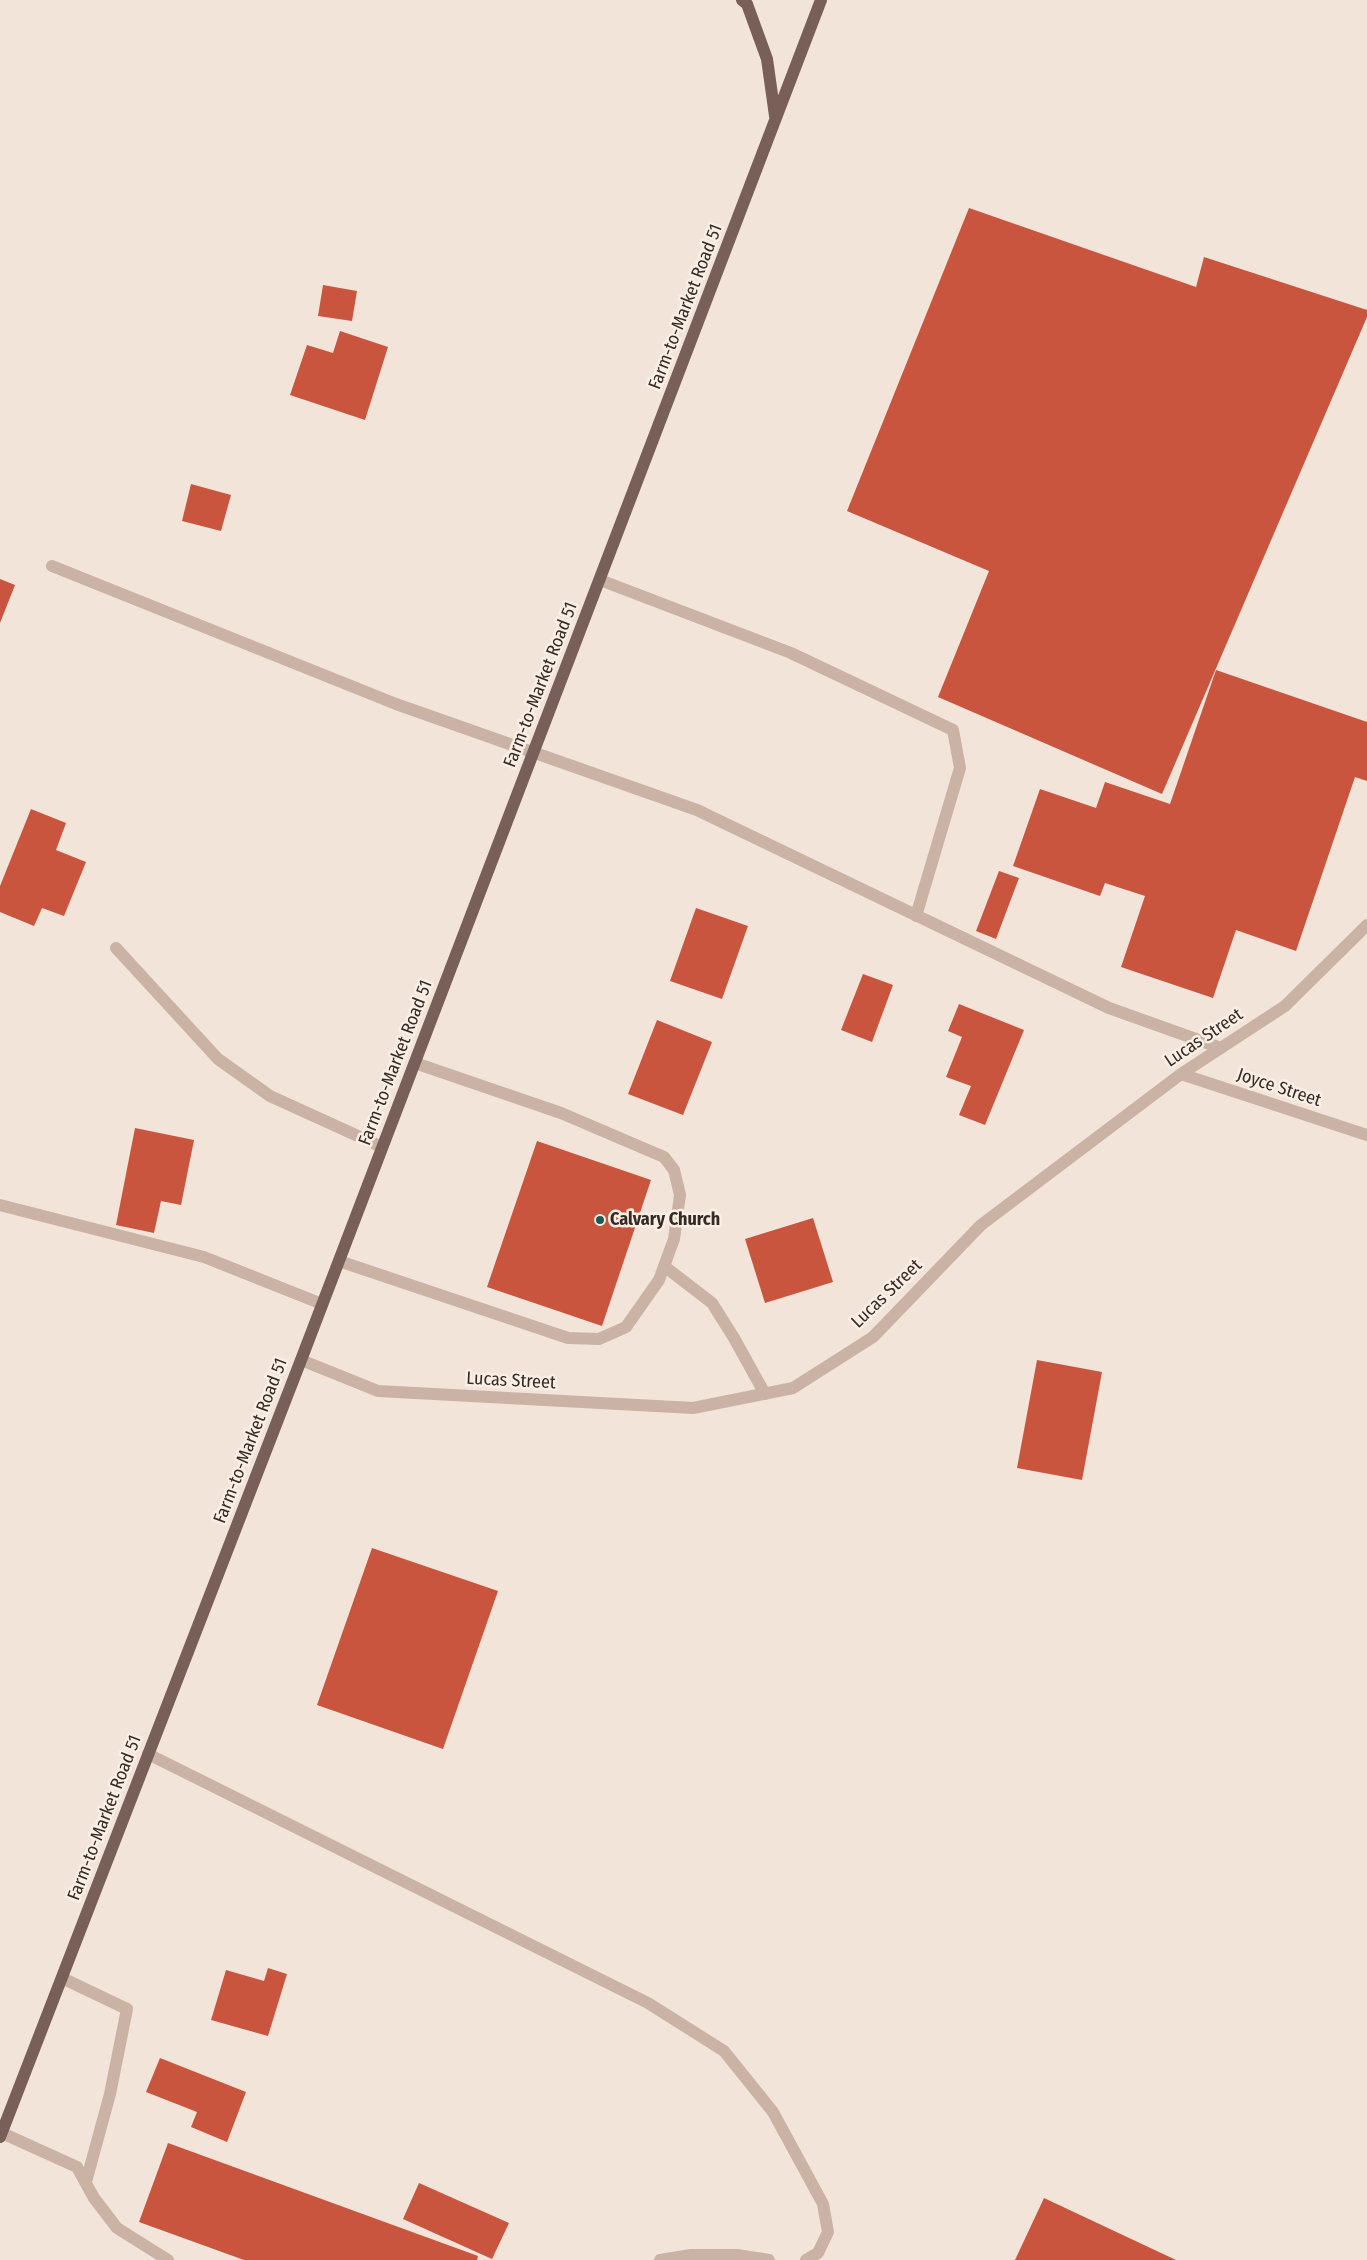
<!DOCTYPE html>
<style>
body{margin:0}
canvas{display:block;background:#f2e4d9}
</style>
<canvas width="1367" height="2260"></canvas>
<script>
const ctx = document.querySelector('canvas').getContext('2d');
ctx.lineJoin = 'round';
function fillPath(path, color) { ctx.fillStyle = color; ctx.fill(path, 'evenodd'); }
const poly = rows => new Path2D(rows.map(r => 'M' + r).join(''));
function stroke(path, color, width, dash) { ctx.strokeStyle = color; ctx.lineWidth = width; ctx.lineCap = dash ? 'butt' : 'round'; ctx.setLineDash(dash || []); ctx.stroke(path); }
function write(font, color, halo, rows, align = 'center') {
  ctx.font = font + ' "Fira Sans Condensed",sans-serif'; ctx.lineWidth = 5; ctx.setLineDash([]); ctx.textBaseline = 'middle'; ctx.strokeStyle = halo; ctx.fillStyle = color; for (const [text, x, y, turn = 0] of rows) {
    ctx.save(); ctx.translate(x, y); ctx.rotate((+turn || 0) * Math.PI / 180); ctx.textAlign = isNaN(turn) ? turn : align; if (halo) ctx.strokeText(text, 0, 0); ctx.fillText(text, 0, 0); ctx.restore();
  }
}
fillPath(poly([
 [969,208,1196,287,1204,257,1367,310,1367,317,1162,794,938,697,989,571,847,511],
 [323,285,357,291,352,321,318,316],
 [340,331,388,347,365,420,290,395,307,345,333,353],
 [191,484,231,495,221,531,182,521],
 [0,579,15,585,0,623],
 [1216,670,1367,722,1367,781,1355,777,1296,951,1236,930,1213,998,1121,967,1145,896,1105,883,1100,896,1013,866,1040,789,1096,808,1105,782,1170,804],
 [31,809,66,823,56,850,86,862,64,916,42,908,34,926,0,912,0,886],
 [999,871,1019,878,996,939,976,931],
 [696,908,748,926,722,999,670,981],
 [863,974,893,985,872,1042,841,1030],
 [959,1004,1024,1030,985,1125,959,1115,971,1086,946,1077,962,1037,948,1031],
 [657,1020,712,1042,683,1115,628,1094],
 [135,1128,194,1140,181,1205,161,1201,154,1233,116,1225],
 [537,1141,651,1180,602,1326,487,1287],
 [813,1218,833,1282,765,1303,745,1239],
 [1037,1360,1102,1372,1082,1480,1017,1468],
 [372,1548,498,1591,443,1749,317,1705],
 [268,1968,287,1974,268,2036,211,2020,226,1970,264,1981],
 [160,2058,246,2092,227,2142,191,2127,197,2112,146,2092],
 [168,2143,478,2256,477,2260,244,2260,139,2222],
 [419,2183,509,2223,492,2259,403,2219],
 [1044,2198,1176,2260,1015,2260]
]), '#ca553f');
stroke(poly([
 [52,566,396,704,697,810,1109,1008,1221,1048],
 [600,580,791,653,953,730,960,768,916,916],
 [116,948,218,1059,270,1096,382,1147],
 [0,1205,204,1257,322,1304],
 [339,1261,568,1338,599,1339,626,1327,659,1280,674,1239,680,1195,674,1170,664,1157,561,1113,415,1063],
 [664,1266,712,1303,734,1338,765,1394],
 [148,1754,648,2003,724,2051,773,2112,823,2204,828,2232,818,2253,806,2260],
 [62,1978,127,2009,110,2094,86,2182],
 [2,2133,77,2167,94,2198,117,2228,168,2260],
 [660,2260,691,2255,737,2255,769,2260]
]), '#cab3a5', 12);
stroke(poly([
 [1181,1074,1367,1135],
 [301,1360,378,1391,693,1408,793,1388,873,1337,981,1225,1181,1074,1285,1006,1367,925]
]), '#cab3a5', 12);
stroke(poly([
 [742,0,747,4,767,59,775,116],
 [0,2137,301,1360,821,0]
]), '#785f57', 12);
for (const [x, y, r, color] of [
 [600,1220,5,"#1b5957"]
]) { const dot = new Path2D(); dot.arc(x, y, r, 0, 2 * Math.PI); ctx.fillStyle = color; ctx.fill(dot); stroke(dot, '#faefe5', 2); }
write('18px', '#362a26', '#faefe5', [
 ["Farm-to-Market Road 51",686,307,-69],
 ["Farm-to-Market Road 51",541,685,-69],
 ["Lucas Street",1204,1038,-34],
 ["Farm-to-Market Road 51",396,1063,-69],
 ["Joyce Street",1279,1088,18],
 ["Lucas Street",887,1294,-44],
 ["Lucas Street",511,1381,3],
 ["Farm-to-Market Road 51",251,1441,-69],
 ["Farm-to-Market Road 51",105,1818,-69]
]);
write('bold 18px', '#362a26', '#faefe5', [
 ["Calvary Church",610,1220]
], 'left');
</script>
